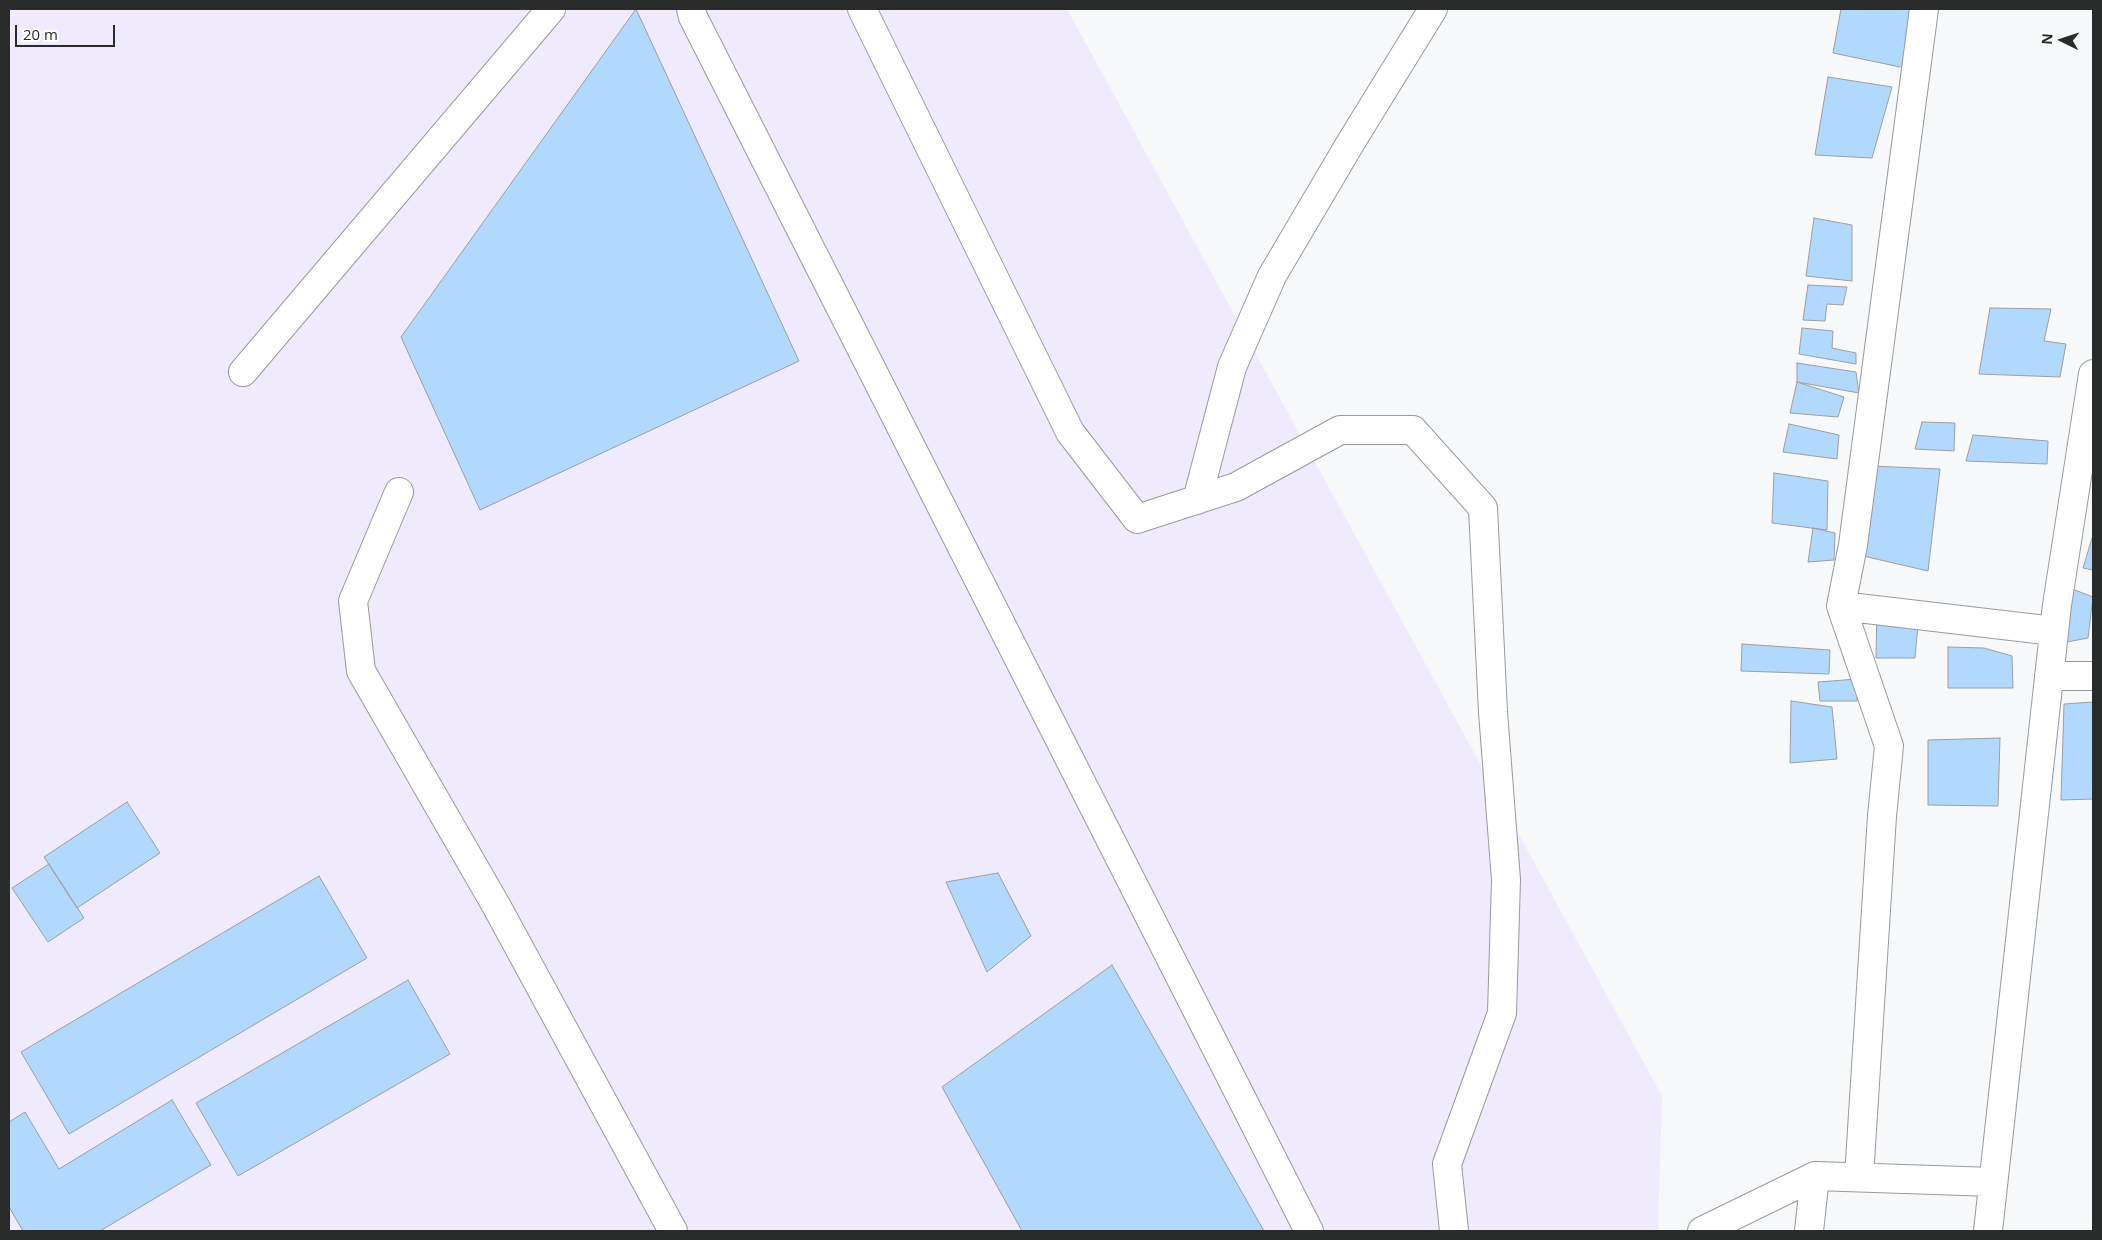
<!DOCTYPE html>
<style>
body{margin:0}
#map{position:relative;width:2102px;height:1240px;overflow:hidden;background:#f7f8f9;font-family:"Open Sans",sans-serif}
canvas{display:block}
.frame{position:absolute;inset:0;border:10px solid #292a2a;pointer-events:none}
.north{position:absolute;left:2037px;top:15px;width:50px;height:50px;-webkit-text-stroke:4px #fff;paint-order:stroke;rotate:274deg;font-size:14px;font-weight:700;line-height:20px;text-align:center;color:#292a2a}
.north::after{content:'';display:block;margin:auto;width:18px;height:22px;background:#292a2a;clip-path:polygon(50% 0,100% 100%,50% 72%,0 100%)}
.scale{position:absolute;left:15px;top:25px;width:100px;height:22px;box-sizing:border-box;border:2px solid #292a2a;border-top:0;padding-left:6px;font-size:15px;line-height:18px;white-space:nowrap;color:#292a2a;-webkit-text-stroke:4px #fff;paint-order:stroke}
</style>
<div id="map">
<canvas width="2102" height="1240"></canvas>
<div class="frame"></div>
<div class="north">N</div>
<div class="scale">20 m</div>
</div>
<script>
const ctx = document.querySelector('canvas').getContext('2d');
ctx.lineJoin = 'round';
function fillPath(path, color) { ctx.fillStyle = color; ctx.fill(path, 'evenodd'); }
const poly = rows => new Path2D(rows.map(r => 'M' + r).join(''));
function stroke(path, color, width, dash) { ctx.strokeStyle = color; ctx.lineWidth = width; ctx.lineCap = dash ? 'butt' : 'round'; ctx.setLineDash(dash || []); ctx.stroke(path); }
fillPath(poly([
 [9,9,1067,9,1662,1096,1658,1231,9,1231]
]), '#efebfd');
const building = poly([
 [636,9,799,361,480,510,401,337,636,9],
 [1841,9,1913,9,1905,68,1833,53,1841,9],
 [1828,77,1892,87,1872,158,1815,155,1828,77],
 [1814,218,1852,225,1852,281,1806,276,1814,218],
 [1808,285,1847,287,1843,305,1827,304,1825,321,1803,320,1808,285],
 [1990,308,2051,309,2044,341,2066,344,2060,377,1979,374,1990,308],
 [1802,328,1833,331,1832,348,1856,353,1856,364,1799,354,1802,328],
 [1797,363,1856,372,1859,393,1797,382,1797,363],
 [1797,382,1844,397,1838,417,1790,413,1797,382],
 [1922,422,1955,423,1954,451,1915,449,1922,422],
 [1789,424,1839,435,1837,459,1783,452,1789,424],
 [1973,435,2048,441,2047,464,1966,461,1973,435],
 [1871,466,1940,469,1928,571,1859,555,1871,466],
 [1774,473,1828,481,1827,530,1772,523,1774,473],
 [1813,528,1835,533,1834,560,1808,562,1813,528],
 [2093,535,2093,570,2083,568,2093,535],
 [2067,587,2093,597,2088,638,2067,642,2067,587],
 [1877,601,1920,603,1915,658,1876,658,1877,601],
 [1742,644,1830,650,1829,674,1741,671,1742,644],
 [1948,647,1984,648,2012,656,2013,688,1948,688,1948,647],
 [1857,679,1857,701,1820,701,1818,682,1857,679],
 [1791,701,1832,707,1837,759,1790,763,1791,701],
 [2093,702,2093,799,2061,800,2064,704,2093,702],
 [2000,738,1998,806,1928,805,1928,740,2000,738],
 [127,802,160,853,77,908,44,857,127,802],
 [49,864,84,918,48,942,12,888,49,864],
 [998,873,1031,936,987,972,946,882,998,873],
 [319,876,367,958,69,1134,21,1052,319,876],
 [1112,965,1264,1231,1022,1231,942,1087,1112,965],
 [408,980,450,1054,238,1176,196,1103,408,980],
 [172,1100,211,1165,100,1231,23,1231,9,1207,9,1122,25,1112,59,1169,172,1100]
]);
fillPath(building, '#b1d9fe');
stroke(building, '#9d9e9f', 1);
const minor = poly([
 [691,9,693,17,1309,1231],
 [862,9,1070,432,1137,519,1236,487,1340,430,1413,430,1483,508,1493,712,1506,880,1502,1013,1447,1164,1454,1231],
 [1924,9,1853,545,1841,606,2054,631],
 [243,372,551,9],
 [399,492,353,601,361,671,497,907,673,1231],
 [1197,500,1232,367,1272,276,1351,142,1433,9],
 [1841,606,1889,746,1882,816,1859,1177],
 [2049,676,2093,676],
 [1815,1176,1993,1182],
 [1702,1231,1815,1176,1809,1231],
 [1988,1231,2057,605,2093,374]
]);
stroke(minor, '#989a9b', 30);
stroke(minor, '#fff', 28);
</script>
